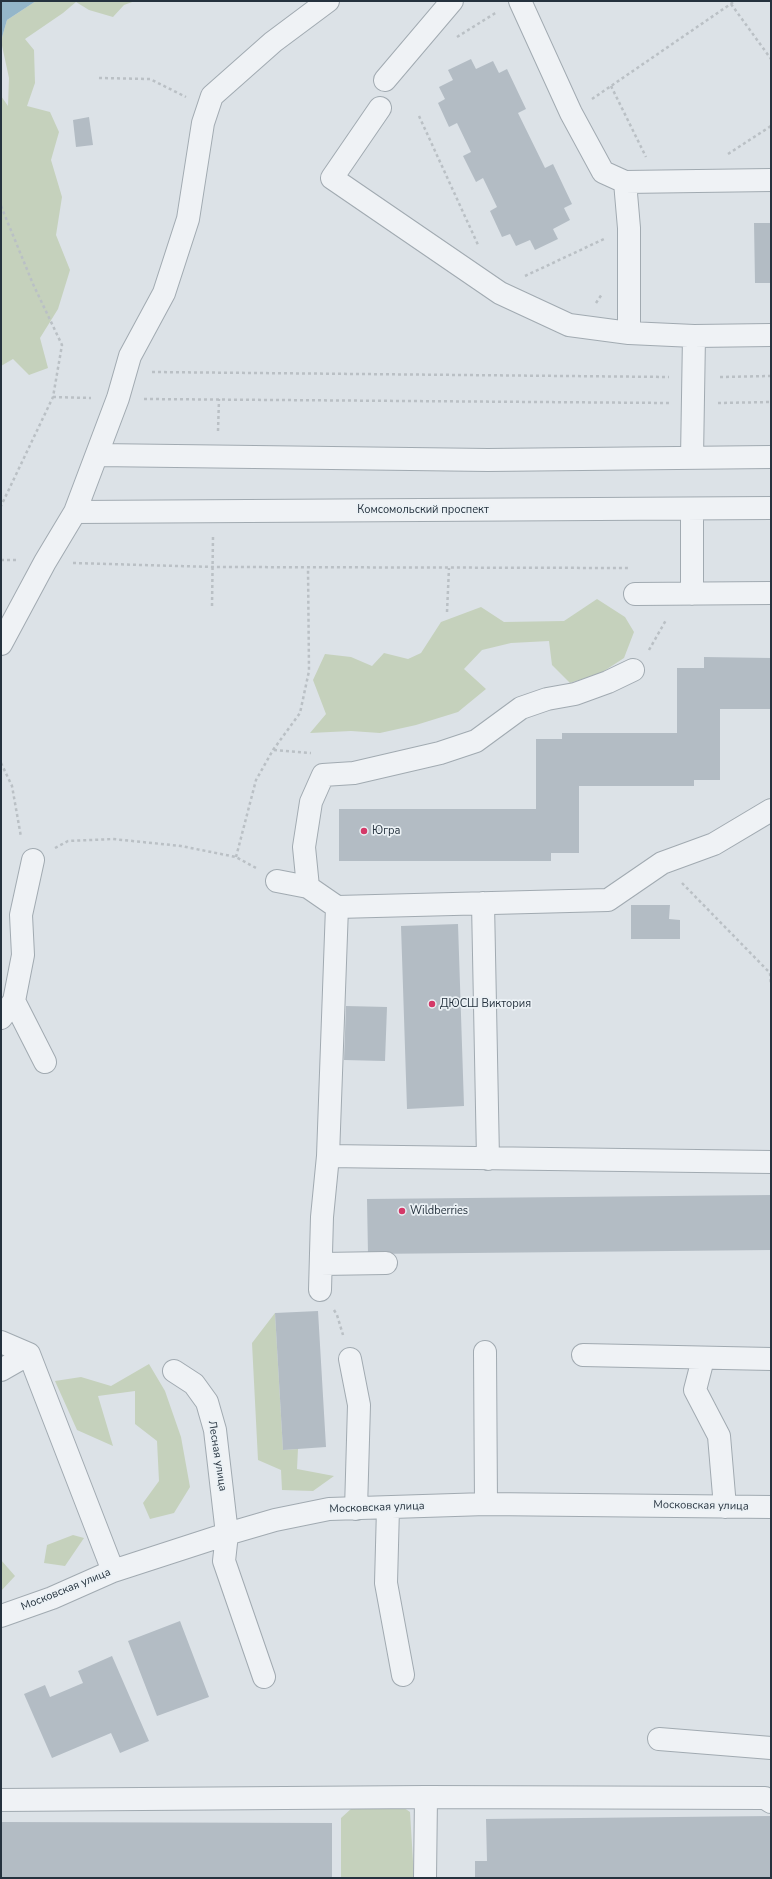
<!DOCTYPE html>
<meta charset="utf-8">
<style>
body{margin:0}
#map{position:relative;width:772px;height:1879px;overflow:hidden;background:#dce2e7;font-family:"Nunito Sans",sans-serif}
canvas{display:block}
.frame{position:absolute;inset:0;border:2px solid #25323e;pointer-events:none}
</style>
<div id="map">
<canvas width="772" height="1879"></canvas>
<div class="frame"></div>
</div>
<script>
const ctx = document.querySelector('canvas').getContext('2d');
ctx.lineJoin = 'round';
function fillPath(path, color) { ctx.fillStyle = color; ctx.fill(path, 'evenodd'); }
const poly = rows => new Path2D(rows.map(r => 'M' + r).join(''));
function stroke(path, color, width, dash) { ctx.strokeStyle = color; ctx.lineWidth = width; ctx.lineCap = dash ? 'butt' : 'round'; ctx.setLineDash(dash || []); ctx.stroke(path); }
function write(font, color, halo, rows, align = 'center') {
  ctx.font = font + ' "Nunito Sans",sans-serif'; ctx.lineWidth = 3.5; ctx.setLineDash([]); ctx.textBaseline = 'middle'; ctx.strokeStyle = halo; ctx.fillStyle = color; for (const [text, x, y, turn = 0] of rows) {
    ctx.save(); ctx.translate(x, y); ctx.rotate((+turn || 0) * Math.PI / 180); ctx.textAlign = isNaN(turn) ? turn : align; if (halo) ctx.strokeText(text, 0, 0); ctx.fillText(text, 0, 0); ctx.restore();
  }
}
fillPath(poly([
 [36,1,135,1,124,5,113,17,89,10,76,2,63,13,25,39,34,50,35,83,27,106,50,112,59,132,51,160,62,197,56,235,70,270,58,309,40,338,48,368,29,375,13,359,1,366,1,96,8,106,9,78,1,41,7,20],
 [597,599,625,617,634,632,624,658,601,673,570,683,552,665,549,641,511,643,482,650,464,669,486,689,458,712,416,725,380,733,351,731,310,733,326,714,313,680,325,654,351,657,372,666,384,653,408,659,421,653,441,622,481,607,504,622,564,621],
 [275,1313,283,1450,298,1449,297,1469,334,1476,313,1491,282,1490,281,1470,258,1460,252,1343],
 [149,1364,165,1391,181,1437,190,1487,174,1513,150,1519,143,1503,159,1481,157,1441,135,1424,135,1391,98,1396,113,1446,77,1430,55,1381,81,1377,111,1386],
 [73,1535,84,1538,65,1566,44,1563,47,1545],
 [1,1560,15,1576,1,1591],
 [397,1803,410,1812,414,1878,341,1878,341,1818,352,1808]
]), '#c5d1bc');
fillPath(poly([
 [1,1,36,1,7,20,1,41]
]), '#94b6c9');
fillPath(poly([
 [471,59,476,69,493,61,499,73,507,69,526,109,518,113,545,168,553,164,572,204,564,208,570,220,553,229,558,239,535,250,530,240,516,246,510,234,502,237,490,211,497,207,483,178,476,182,463,156,471,152,457,123,449,127,438,103,445,99,439,87,453,80,448,70],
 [89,117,93,145,76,147,73,120],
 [754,223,771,223,771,283,755,283],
 [704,657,771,658,771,709,720,709,720,780,694,780,694,786,579,786,579,853,551,853,551,861,339,861,339,809,536,809,536,739,562,739,562,733,677,733,677,668,704,668],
 [631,905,670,905,669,919,680,920,680,939,631,939],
 [458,924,464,1106,407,1109,401,926],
 [346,1006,387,1007,385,1061,344,1060],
 [771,1195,771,1250,368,1254,367,1199],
 [318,1311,326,1447,283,1450,275,1313],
 [180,1621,209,1697,157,1716,128,1641],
 [112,1656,149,1741,120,1753,111,1733,52,1758,24,1694,45,1685,50,1697,83,1683,78,1671],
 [771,1816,771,1878,475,1878,475,1861,487,1861,486,1819],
 [1,1822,332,1823,332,1878,1,1878]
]), '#b3bcc4');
const minor = poly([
 [520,1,571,113,603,172,625,182,771,180],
 [385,80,452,1],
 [380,108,332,178,500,293,569,325,629,333,694,336,771,335],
 [625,182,629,228,629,333],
 [98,455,488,460,771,457],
 [692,458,694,336],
 [692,509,692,594],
 [75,512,771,508],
 [635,594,771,593],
 [1,644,45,562,75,512,118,398,130,356,164,293,188,219,203,123,212,96,273,42,328,1],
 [633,670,608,682,575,694,547,699,521,708,476,741,440,753,354,773,323,775,311,802,304,847,308,887,337,907,608,900,662,863,714,844,771,810],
 [277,881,308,887],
 [483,903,488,1159],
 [14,1001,45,1062],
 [1,1018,14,1001,23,955,21,915,33,860],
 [328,1156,771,1162],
 [321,1264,386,1263],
 [320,1290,322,1217,328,1156,337,907],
 [1,1342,29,1354,113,1571],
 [485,1352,486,1504],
 [583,1355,771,1359],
 [350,1359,359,1405,356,1509],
 [703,1359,695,1390,719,1436,725,1507],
 [1,1370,29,1354],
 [174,1371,194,1384,207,1402,215,1430,227,1534,224,1561,264,1677],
 [388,1508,386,1583,403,1675],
 [1,1616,52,1598,113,1571,227,1534,275,1520,329,1509,486,1504,771,1507],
 [659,1739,771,1748],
 [1,1800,426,1797,765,1798,771,1802],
 [425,1878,426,1797]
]);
stroke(minor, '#a1aab1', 24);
stroke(poly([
 [731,4,771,59],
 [457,37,497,12],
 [99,78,150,79,186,97],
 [611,86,646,157],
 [592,99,735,1],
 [419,116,479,247],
 [728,154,771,126],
 [1,206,33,284,62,345,53,397,1,506],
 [525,276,604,239],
 [596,303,602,294],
 [152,372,669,377],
 [720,377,771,376],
 [53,397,91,398],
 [144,399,669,403],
 [718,403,771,402],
 [218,431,219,399],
 [1,560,16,560],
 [73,563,213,567,630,568],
 [212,606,213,537],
 [447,612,449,568],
 [649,650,666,620],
 [274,750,311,753],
 [1,763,12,786,21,837],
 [55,848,68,841,113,839,181,846,236,857,256,868],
 [236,857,256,780,273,750,300,713,309,671,308,568],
 [682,883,770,973,771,985],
 [334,1310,337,1315,343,1335]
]), '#bac0c5', 2.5, [3, 3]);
stroke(minor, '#eff2f5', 22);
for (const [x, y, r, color] of [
 [364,831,4,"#d43968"],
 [432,1004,4,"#d43968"],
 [402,1211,4,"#d43968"]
]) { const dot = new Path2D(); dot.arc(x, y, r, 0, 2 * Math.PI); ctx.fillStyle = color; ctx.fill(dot); stroke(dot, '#ebf1f5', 1.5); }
write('11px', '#25323e', '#ebf1f5', [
 ["Комсомольский проспект",423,510],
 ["Лесная улица",217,1456,81],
 ["Московская улица",701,1506,1],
 ["Московская улица",377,1508,-2],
 ["Московская улица",66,1590,-22]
]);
write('11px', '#25323e', '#ebf1f5', [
 ["Югра",372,831],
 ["ДЮСШ Виктория",440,1004],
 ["Wildberries",410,1211]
], 'left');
</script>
